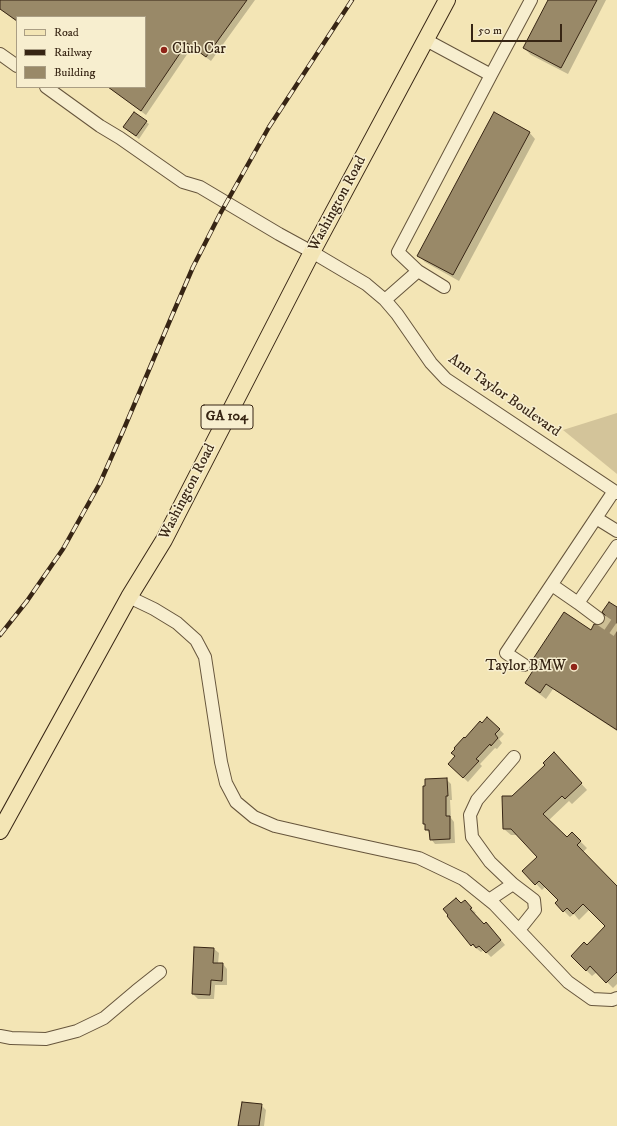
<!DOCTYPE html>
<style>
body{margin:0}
#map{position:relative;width:617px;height:1126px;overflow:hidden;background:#f3e5b5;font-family:"IM FELL DW Pica",serif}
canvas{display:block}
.legend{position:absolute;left:16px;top:16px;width:130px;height:72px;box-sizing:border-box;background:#f7eecf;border:1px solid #aa9e84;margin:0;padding:5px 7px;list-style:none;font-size:12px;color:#372514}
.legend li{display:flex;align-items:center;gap:8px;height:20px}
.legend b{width:20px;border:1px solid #aa9e84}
.scale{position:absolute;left:471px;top:24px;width:91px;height:18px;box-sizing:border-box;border:2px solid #372514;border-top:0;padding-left:5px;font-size:12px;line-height:14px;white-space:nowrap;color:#372514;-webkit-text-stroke:3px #f7eecf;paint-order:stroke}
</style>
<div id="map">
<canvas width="617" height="1126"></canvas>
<ul class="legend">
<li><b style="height:5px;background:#f3e5b5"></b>Road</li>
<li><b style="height:5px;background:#372514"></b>Railway</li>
<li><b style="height:11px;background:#998968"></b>Building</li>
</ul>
<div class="scale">50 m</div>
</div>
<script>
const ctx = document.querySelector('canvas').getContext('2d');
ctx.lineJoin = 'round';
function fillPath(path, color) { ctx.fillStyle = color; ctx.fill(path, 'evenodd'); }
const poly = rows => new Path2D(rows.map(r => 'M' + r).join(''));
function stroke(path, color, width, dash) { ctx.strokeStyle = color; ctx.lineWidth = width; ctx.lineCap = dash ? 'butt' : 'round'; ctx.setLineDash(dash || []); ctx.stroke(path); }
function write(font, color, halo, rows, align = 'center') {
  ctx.font = font + ' "IM FELL DW Pica",serif'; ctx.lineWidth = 3; ctx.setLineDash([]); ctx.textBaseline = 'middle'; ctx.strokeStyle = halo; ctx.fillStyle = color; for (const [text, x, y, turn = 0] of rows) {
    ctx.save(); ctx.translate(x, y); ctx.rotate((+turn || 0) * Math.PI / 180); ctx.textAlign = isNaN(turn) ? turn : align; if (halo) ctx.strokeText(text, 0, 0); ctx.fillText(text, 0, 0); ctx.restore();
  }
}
fillPath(poly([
 [617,413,617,474,563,430]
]), '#d3c49a');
fillPath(poly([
 [0,0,255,0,211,61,192,47,146,115,108,87,145,87,145,17,17,17,17,22,0,9],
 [549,0,606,0,568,74,531,55,524,48],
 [146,122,149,124,139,139,124,127],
 [529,132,535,139,459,281,425,262,419,256],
 [617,608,617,731,553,689,546,699,533,689,526,683,591,631,605,623],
 [488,718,504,734,499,739,502,743,497,749,495,748,480,764,482,766,468,782,449,764],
 [560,760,587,790,572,804,569,801,549,820,567,839,572,833,587,848,583,852,617,887,617,984,613,988,597,972,592,976,572,956,587,946,607,927,590,909,579,920,574,914,570,917,556,903,559,900,546,886,542,890,524,871,539,857,518,835,511,835,504,829,512,797],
 [446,779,451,784,452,800,450,800,451,818,454,822,455,843,435,844,431,839,430,834,426,829,426,826,424,824,424,787],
 [461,904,469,906,476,913,474,914,484,925,491,928,505,945,491,957,484,950,481,952,472,945],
 [214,949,219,953,218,964,223,964,227,969,227,985,215,985,214,999,198,999,193,994],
 [261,1105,266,1110,264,1126,239,1126]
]), '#0003');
const building = poly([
 [0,0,247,0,206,57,187,43,141,111,108,87,145,87,145,17,17,17,17,21,0,9,0,0],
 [548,0,597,0,561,68,523,48,548,0],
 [134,112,147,121,136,136,123,127,134,112],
 [494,112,530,132,453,275,417,256,494,112],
 [609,602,617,607,617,730,546,684,540,693,525,683,534,669,531,667,531,662,564,612,591,630,594,624,601,625,604,622,605,619,605,615,602,612,609,602],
 [487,717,500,729,495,734,498,738,491,746,490,744,476,759,479,761,463,778,448,764,455,756,451,753,455,749,454,748,464,737,465,738,480,721,482,723,487,717],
 [554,752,582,783,565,799,562,796,543,814,567,837,572,832,581,841,577,845,617,886,617,972,606,983,590,966,586,971,571,956,584,942,587,945,605,926,583,904,573,914,567,908,563,912,555,903,558,900,539,881,535,885,522,871,537,857,511,829,503,829,502,796,512,796,545,765,543,763,554,752],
 [447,778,448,796,446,796,446,816,450,816,450,839,430,840,429,830,425,830,425,824,423,824,423,786,425,786,425,779,447,778],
 [456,898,461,903,465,900,472,908,470,909,484,924,486,922,501,940,486,953,479,946,476,948,473,944,471,946,447,916,448,915,443,909,456,898],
 [194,947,214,948,213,963,223,963,222,981,211,980,210,995,192,994,194,947],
 [242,1102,262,1104,259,1126,238,1126,242,1102]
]);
fillPath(building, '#998968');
stroke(building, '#372514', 1);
stroke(poly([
 [598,618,617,631]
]), '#cdbf95', 12, [12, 6]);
const minor = poly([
 [426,40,491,75,531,0],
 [0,54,17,66],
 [46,87,100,126,120,138,183,182,200,187,279,234,312,252,366,284,385,300,397,314,431,363,446,379,617,493],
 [444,287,418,271,398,252,491,75],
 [385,300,418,271],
 [596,518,617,531],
 [552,585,578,603,617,546],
 [129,597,154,609,177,623,196,640,205,657,221,762,226,783,236,802,254,817,275,826,327,838,419,858,463,879,494,904,568,982,592,999,612,1000,617,998],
 [578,603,598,618],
 [524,665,506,653,614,491],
 [514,757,477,800,470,815,472,837,490,862,513,884,534,900,535,910,519,930],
 [489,900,513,884],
 [0,1036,11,1038,46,1039,77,1031,104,1018,136,991,160,972]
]);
const major = poly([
 [0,831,129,597,164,540,312,252,447,0]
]);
stroke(minor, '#66553c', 14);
stroke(major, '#372514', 18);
stroke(minor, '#f7eecf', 12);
stroke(major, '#f3e5b5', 16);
const rail = poly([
 [0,635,27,601,63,549,100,483,123,431,171,318,193,267,220,214,269,127,352,0]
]);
stroke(rail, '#372514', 4.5);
stroke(rail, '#f7eecf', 3, [9]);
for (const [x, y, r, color] of [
 [164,50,4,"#8f2418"],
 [574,667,4,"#8f2418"]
]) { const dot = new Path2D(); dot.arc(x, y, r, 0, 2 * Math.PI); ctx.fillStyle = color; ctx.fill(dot); stroke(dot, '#f7eecf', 1.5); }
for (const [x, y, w] of [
 [227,417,52]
]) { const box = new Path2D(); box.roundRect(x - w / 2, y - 12, w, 24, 3); ctx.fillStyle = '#f7eecf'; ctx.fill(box); stroke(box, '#372514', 1); }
write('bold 14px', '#372514', null, [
 ["GA 104",227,417]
]);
write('15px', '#372514', '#f7eecf', [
 ["Club Car",172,50],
 ["Taylor BMW",566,667,"right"]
], 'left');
write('15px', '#372514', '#f7eecf', [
 ["Washington Road",338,204,-62],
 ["Ann Taylor Boulevard",504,396,35],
 ["Washington Road",188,492,-63]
]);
</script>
